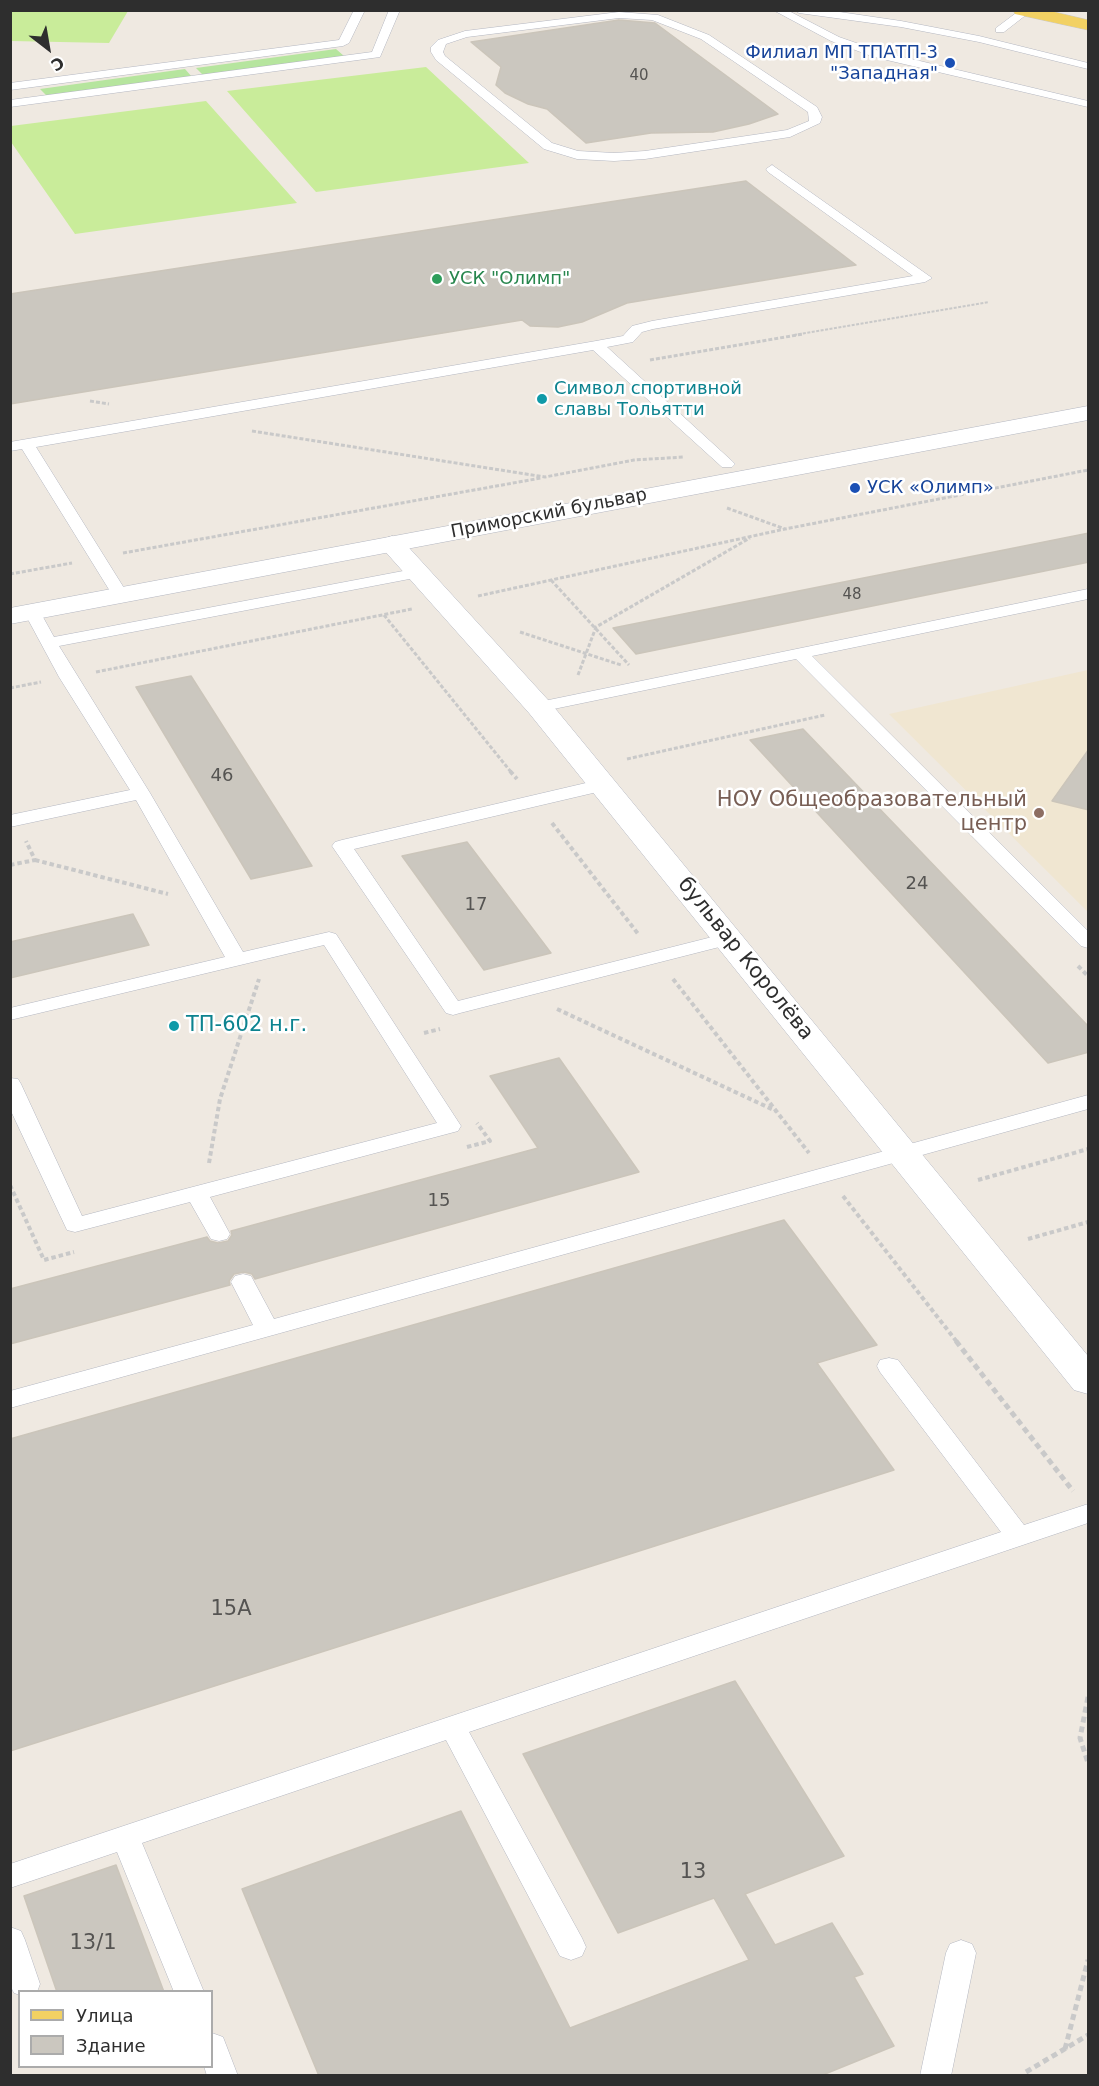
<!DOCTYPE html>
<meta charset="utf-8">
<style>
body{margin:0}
#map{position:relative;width:1099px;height:2086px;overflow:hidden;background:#efe9e1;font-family:"DejaVu Sans",sans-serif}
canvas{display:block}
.frame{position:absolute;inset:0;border:12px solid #2e2e2e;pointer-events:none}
.legend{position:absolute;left:18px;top:1990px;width:195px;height:78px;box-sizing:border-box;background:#fff;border:2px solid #ababab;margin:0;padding:8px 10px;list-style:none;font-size:18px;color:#2e2e2e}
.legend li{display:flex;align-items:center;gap:12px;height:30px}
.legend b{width:30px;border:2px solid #ababab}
.north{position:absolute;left:18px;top:18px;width:60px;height:60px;-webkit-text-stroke:4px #fff;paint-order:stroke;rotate:149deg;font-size:16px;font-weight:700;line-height:24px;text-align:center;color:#2e2e2e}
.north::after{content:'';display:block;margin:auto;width:21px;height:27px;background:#2e2e2e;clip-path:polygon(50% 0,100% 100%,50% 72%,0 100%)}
</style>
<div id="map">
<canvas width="1099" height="2086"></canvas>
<div class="frame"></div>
<ul class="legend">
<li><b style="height:8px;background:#f2d163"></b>Улица</li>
<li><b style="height:16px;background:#cbc7bf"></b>Здание</li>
</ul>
<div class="north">С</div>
</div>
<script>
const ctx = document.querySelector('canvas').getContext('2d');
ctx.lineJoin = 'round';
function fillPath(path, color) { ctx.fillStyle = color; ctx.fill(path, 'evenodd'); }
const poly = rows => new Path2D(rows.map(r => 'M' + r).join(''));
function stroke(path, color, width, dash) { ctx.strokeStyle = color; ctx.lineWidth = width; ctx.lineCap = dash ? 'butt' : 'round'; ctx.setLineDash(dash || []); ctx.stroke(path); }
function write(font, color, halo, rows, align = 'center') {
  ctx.font = font + ' "DejaVu Sans",sans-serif'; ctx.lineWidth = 5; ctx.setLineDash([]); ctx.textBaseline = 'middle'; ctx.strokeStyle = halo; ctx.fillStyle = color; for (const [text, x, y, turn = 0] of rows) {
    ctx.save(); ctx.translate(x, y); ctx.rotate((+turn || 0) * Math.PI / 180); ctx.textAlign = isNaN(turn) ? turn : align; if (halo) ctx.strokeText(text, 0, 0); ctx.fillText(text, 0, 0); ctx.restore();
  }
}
fillPath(poly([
 [1088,670,1088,912,889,714]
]), '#f0e6d1');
fillPath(poly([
 [336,49,344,56,203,75,196,68],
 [185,69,192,77,47,96,40,89]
]), '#b6e59e');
fillPath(poly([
 [11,10,128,10,128,11,109,43,11,41],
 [426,67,529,163,316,192,227,91],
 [206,101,297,203,75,234,11,142,11,126]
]), '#c9ec9a');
const building = poly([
 [619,20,655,23,778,114,749,124,713,132,651,133,586,143,547,109,528,104,505,93,496,85,501,67,471,42,619,20],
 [746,181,856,265,627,303,582,322,558,327,530,326,522,320,10,404,10,294,746,181],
 [1089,533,1089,562,636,654,613,628,1089,533],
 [191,676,312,866,251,879,136,687,191,676],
 [803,729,1089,1027,1089,1052,1048,1063,750,740,803,729],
 [1089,749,1089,810,1052,801,1089,749],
 [467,842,551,953,484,970,402,856,467,842],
 [133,914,149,945,10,978,10,942,133,914],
 [559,1058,639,1172,255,1279,252,1274,244,1272,234,1274,229,1281,230,1285,10,1344,10,1289,207,1237,210,1241,218,1243,228,1241,232,1235,231,1231,538,1148,490,1076,559,1058],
 [784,1220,877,1345,817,1363,894,1470,10,1751,10,1439,784,1220],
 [735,1681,844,1856,745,1894,775,1945,832,1923,863,1974,854,1977,894,2046,820,2076,319,2076,242,1889,461,1811,570,2028,749,1960,714,1898,618,1933,523,1754,735,1681],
 [116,1865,164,1992,57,1992,24,1896,116,1865]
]);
fillPath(building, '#cbc7bf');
stroke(building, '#cbc5ba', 1.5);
const lane = poly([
 [354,10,365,10,349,43,343,46,10,90,10,83,339,40,354,10],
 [389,10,400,10,380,57,10,107,10,100,372,52,389,10],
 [773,10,787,10,839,37,882,52,1088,101,1088,107,874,57,831,41,773,10],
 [794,10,826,10,901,21,979,36,1088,63,1088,69,979,42,901,27,799,13,794,10],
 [1020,10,1031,11,1004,32,996,32,996,28,1020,10],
 [619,12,658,15,709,35,817,107,822,117,820,123,790,137,645,159,614,161,577,159,544,149,436,60,431,52,431,47,438,40,465,31,619,12],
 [619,18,652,20,701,39,808,112,809,121,787,130,645,151,614,153,578,151,552,143,445,56,443,52,446,44,467,37,619,18],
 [772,165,932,278,925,282,653,329,642,332,633,342,607,347,732,461,735,464,732,467,722,467,593,350,36,447,129,596,121,601,113,596,22,449,10,451,10,442,596,341,623,336,632,326,652,321,913,276,768,172,766,169,772,165],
 [419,568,427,573,425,576,59,646,150,793,243,952,329,932,336,934,461,1126,458,1131,210,1197,230,1234,227,1239,219,1241,211,1239,190,1202,75,1232,67,1230,10,1109,10,1078,18,1079,21,1084,82,1216,437,1123,324,945,10,1020,10,1008,225,957,136,800,10,827,10,815,130,790,59,677,24,612,26,608,38,608,54,637,419,568],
 [1088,589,1088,599,812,656,1088,931,1088,948,1081,946,796,659,539,712,533,711,530,707,533,703,539,702,1088,589],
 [603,779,610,781,612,785,610,789,354,849,458,1001,728,933,735,935,738,939,735,943,460,1013,453,1015,446,1013,332,846,335,842,342,840,603,779],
 [1088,1095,1088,1109,10,1408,10,1391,253,1325,231,1282,235,1276,243,1274,251,1276,274,1319,1088,1095],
 [889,1358,898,1360,1024,1525,1088,1504,1088,1523,469,1732,582,1938,586,1947,582,1956,571,1960,560,1956,446,1740,142,1843,204,1992,174,1992,117,1852,10,1888,10,1864,1001,1532,880,1372,877,1366,880,1360,889,1358],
 [10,1927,21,1931,25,1940,40,1984,37,1992,20,1992,20,1995,14,1993,10,1985,10,1927],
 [961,1940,972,1944,976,1953,951,2076,920,2076,946,1953,950,1944,961,1940],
 [212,2033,223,2037,238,2076,207,2076,204,2066,212,2066,212,2033]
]);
const street = poly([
 [392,536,401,539,549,701,1088,1356,1088,1394,1074,1390,529,713,383,549,379,544,383,539,392,536]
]);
const secondary = poly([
 [1088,406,1088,420,10,624,10,608,1088,406]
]);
const primary = poly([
 [1013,10,1046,10,1088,20,1088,30,1015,14,1013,10]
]);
stroke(lane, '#b4b7c1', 1);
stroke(street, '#b4b7c1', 1);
stroke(secondary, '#b4b7c1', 1);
stroke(primary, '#c9c9c9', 1);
stroke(poly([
 [794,335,989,302]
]), '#c9c9c9', 2, [3, 1.5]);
stroke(poly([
 [650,360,803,334],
 [90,401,109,404],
 [252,431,545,477,634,460,684,457],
 [727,508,785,529],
 [123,553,541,478],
 [10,574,72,563],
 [551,580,629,665],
 [478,596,785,529,1088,470],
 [384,615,511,772],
 [520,632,621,665],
 [96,672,412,609],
 [578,675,596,627,750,538],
 [10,688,41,682],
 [627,759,825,715]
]), '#c9c9c9', 3, [4, 2]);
stroke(poly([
 [510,771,517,779],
 [552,823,639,935],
 [35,860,168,894],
 [10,865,35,860,26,841],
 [1078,966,1088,976],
 [673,979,809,1153],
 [557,1009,776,1111],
 [424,1033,440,1029],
 [467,1147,490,1141,477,1123],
 [209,1163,220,1099,259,979],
 [978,1180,1088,1149],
 [10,1185,44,1260,74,1252],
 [843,1196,957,1342],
 [1028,1239,1088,1222]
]), '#c9c9c9', 4, [4.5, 3]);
stroke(poly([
 [956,1341,1073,1491],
 [1088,1697,1080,1738,1088,1763],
 [1065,2049,1088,1960],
 [1026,2072,1088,2035]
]), '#c9c9c9', 5, [6, 4]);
fillPath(lane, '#fff');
fillPath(street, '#fff');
fillPath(secondary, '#fff');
fillPath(primary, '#f2d163');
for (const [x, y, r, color] of [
 [950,63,6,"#1a4fb4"],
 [437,279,6,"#2e9e5b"],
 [542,399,6,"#0f9aa8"],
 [855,488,6,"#1a4fb4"],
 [1039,813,6,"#8d6e63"],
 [174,1026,6,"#0f9aa8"]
]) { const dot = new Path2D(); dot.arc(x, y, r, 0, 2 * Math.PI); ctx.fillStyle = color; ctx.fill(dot); stroke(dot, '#fff', 2); }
write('15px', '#555452', null, [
 ["40",639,76],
 ["48",852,595]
]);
write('18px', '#164399', '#fff', [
 ["Филиал МП ТПАТП-3",938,53],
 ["\"Западная\"",938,74],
 ["УСК «Олимп»",867,488,"left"]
], 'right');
write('18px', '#27864d', '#fff', [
 ["УСК \"Олимп\"",449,279]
], 'left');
write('18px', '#0d838f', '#fff', [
 ["Символ спортивной",554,389],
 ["славы Тольятти",554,410]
], 'left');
write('18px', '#2e2e2e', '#fff', [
 ["Приморский бульвар",549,514,-11]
]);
write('18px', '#555452', null, [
 ["46",222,776],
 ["24",917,884],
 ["17",476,905],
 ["15",439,1201]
]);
write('21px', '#785e54', '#fff', [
 ["НОУ Общеобразовательный",1027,801],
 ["центр",1027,825]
], 'right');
write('21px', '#2e2e2e', '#fff', [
 ["бульвар Королёва",745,959,51]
]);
write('21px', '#0d838f', '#fff', [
 ["ТП-602 н.г.",186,1026]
], 'left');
write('21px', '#555452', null, [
 ["15А",231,1610],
 ["13",693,1873],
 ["13/1",93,1944]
]);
</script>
